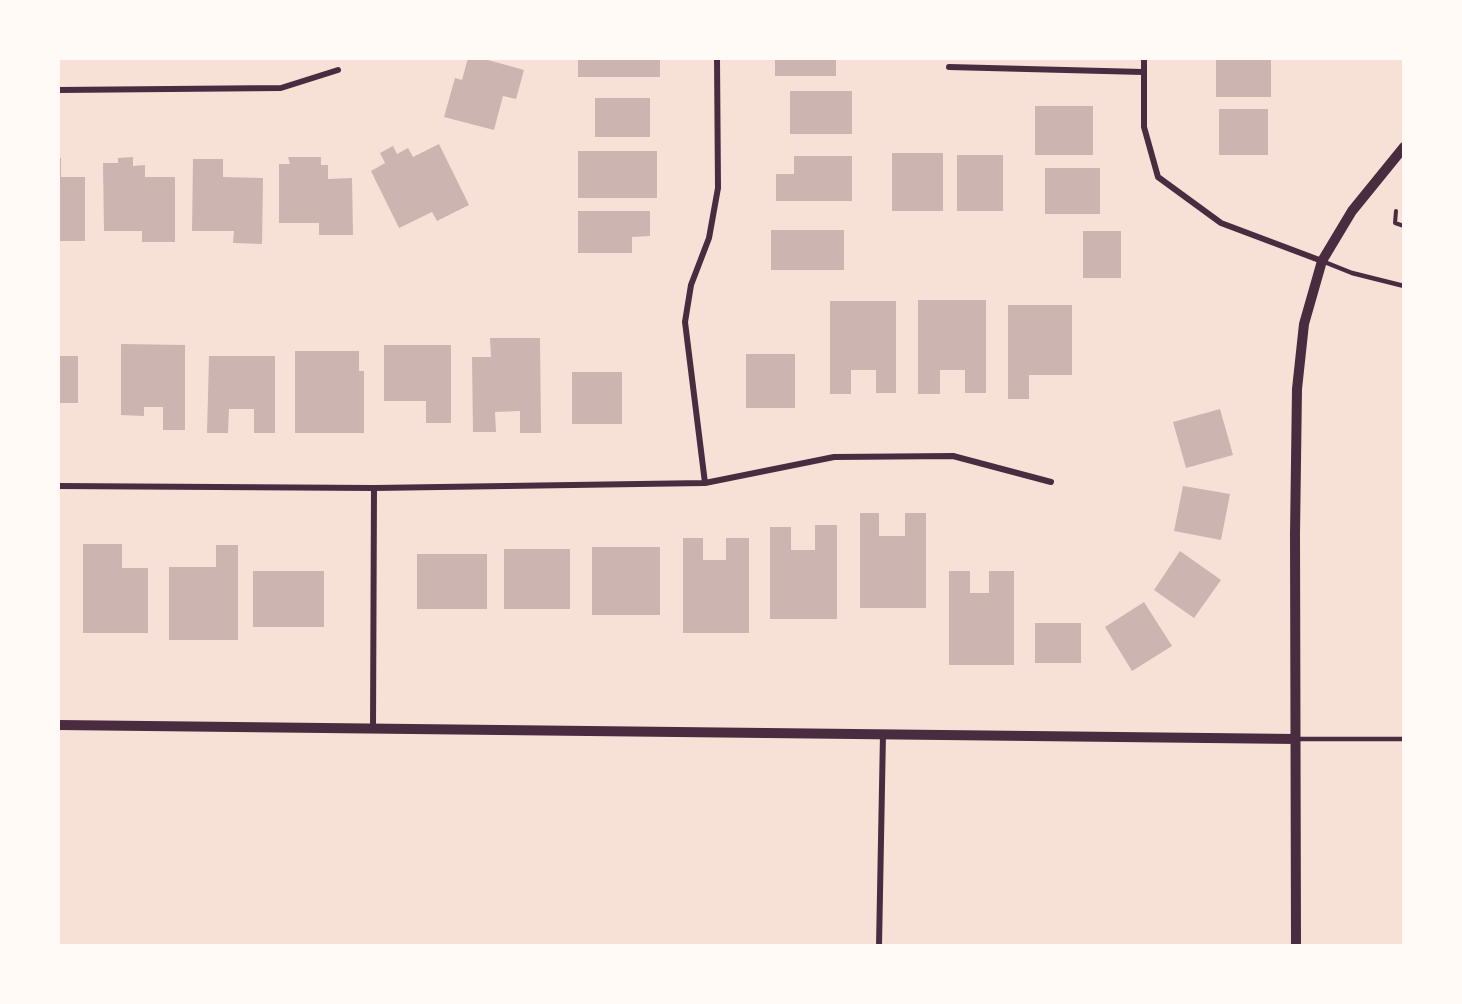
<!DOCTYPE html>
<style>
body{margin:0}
#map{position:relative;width:1462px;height:1004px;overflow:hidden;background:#f7e1d7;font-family:"Titillium Web",sans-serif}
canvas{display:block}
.frame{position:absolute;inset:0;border:60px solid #fffaf5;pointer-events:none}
</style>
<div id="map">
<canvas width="1462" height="1004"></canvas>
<div class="frame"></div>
</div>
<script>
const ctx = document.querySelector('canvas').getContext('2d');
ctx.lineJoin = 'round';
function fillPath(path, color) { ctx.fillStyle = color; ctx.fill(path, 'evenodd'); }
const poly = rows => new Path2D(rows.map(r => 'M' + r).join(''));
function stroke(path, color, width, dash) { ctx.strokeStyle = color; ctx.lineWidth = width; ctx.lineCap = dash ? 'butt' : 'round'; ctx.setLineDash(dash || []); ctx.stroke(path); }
fillPath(poly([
 [468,58,481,58,524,70,516,99,503,96,494,130,444,117,455,78,462,80],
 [578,58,660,58,660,77,578,77],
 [775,58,836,58,836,76,775,76],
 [1216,58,1271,58,1271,97,1216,97],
 [790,91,852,91,852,134,790,134],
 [595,98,650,98,650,137,595,137],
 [1035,106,1093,106,1093,155,1035,155],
 [1219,109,1268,109,1268,155,1219,155],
 [439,144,469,205,437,221,432,212,399,228,371,171,385,163,380,153,393,146,397,154,408,148,413,157],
 [578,151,657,151,657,198,578,198],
 [892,153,943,153,943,211,892,211],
 [957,155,1003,155,1003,211,957,211],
 [794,156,852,156,852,201,776,201,776,174,794,174],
 [133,157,133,166,145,165,145,177,175,177,175,242,142,242,142,231,104,231,103,163,118,163,118,158],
 [288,157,321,157,321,165,328,165,328,179,352,178,353,235,319,235,319,223,279,223,279,164,290,164],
 [58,158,61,158,61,177,85,177,85,241,58,241],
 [193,159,223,159,223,177,263,178,262,244,233,243,234,231,192,231],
 [1045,168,1100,168,1100,214,1045,214],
 [578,211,650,211,650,236,632,237,632,253,578,253],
 [771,230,844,230,844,270,771,270],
 [1083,231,1121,231,1121,278,1083,278],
 [918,300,986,300,986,393,965,393,965,370,940,370,940,394,918,394],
 [830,301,896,301,896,393,876,393,876,370,851,370,851,394,830,394],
 [1008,305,1072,305,1072,375,1029,375,1029,399,1008,399],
 [490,338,540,338,541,433,520,433,520,411,495,412,496,432,473,432,472,357,491,357],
 [121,344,185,345,185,430,163,430,163,407,144,407,144,416,121,415],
 [384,345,451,345,451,423,426,423,426,401,384,401],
 [295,351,359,351,359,371,364,371,364,433,295,433],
 [746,354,795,354,795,408,746,408],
 [58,356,78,356,78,403,58,403],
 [209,356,275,356,275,433,254,433,254,409,229,409,228,433,207,433],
 [572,372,622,372,622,424,572,424],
 [1220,409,1233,455,1186,468,1173,422],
 [1183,486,1230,494,1221,540,1174,531],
 [860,513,879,513,879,536,905,536,905,513,926,513,926,608,860,608],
 [815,525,837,525,837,619,770,619,770,527,791,527,791,550,815,550],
 [683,538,703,538,703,560,726,560,726,538,749,538,749,633,683,633],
 [83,544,122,544,122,568,148,568,148,633,83,633],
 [216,545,238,545,238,640,169,640,169,567,216,567],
 [592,547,660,547,660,615,592,615],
 [504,549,570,549,570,609,504,609],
 [1180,551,1221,580,1194,618,1154,590],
 [417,554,487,554,487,609,417,609],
 [253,571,324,571,324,627,253,627],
 [949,571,970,571,970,593,989,593,989,571,1014,571,1014,665,949,665],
 [1144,602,1172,646,1132,671,1105,627],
 [1035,623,1081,623,1081,663,1035,663]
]), '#ccb4b1');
stroke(poly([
 [1396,211,1395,223,1404,226]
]), '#4a2c40', 4);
stroke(poly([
 [1322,261,1352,273,1404,286],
 [1296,739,1404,739]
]), '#4a2c40', 4.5);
stroke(poly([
 [1144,58,1144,127,1158,177,1221,223,1322,261],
 [949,67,1143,72],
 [58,90,281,88,338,70],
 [705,483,685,322,691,285,709,238,718,188,717,58],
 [58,486,374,488,705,483,834,457,953,456,1051,482],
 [373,728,374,488],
 [879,946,883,734]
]), '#4a2c40', 6);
stroke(poly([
 [58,725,1296,739],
 [1296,946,1295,534,1297,389,1304,324,1322,261,1352,211,1404,147]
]), '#4a2c40', 10);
</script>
